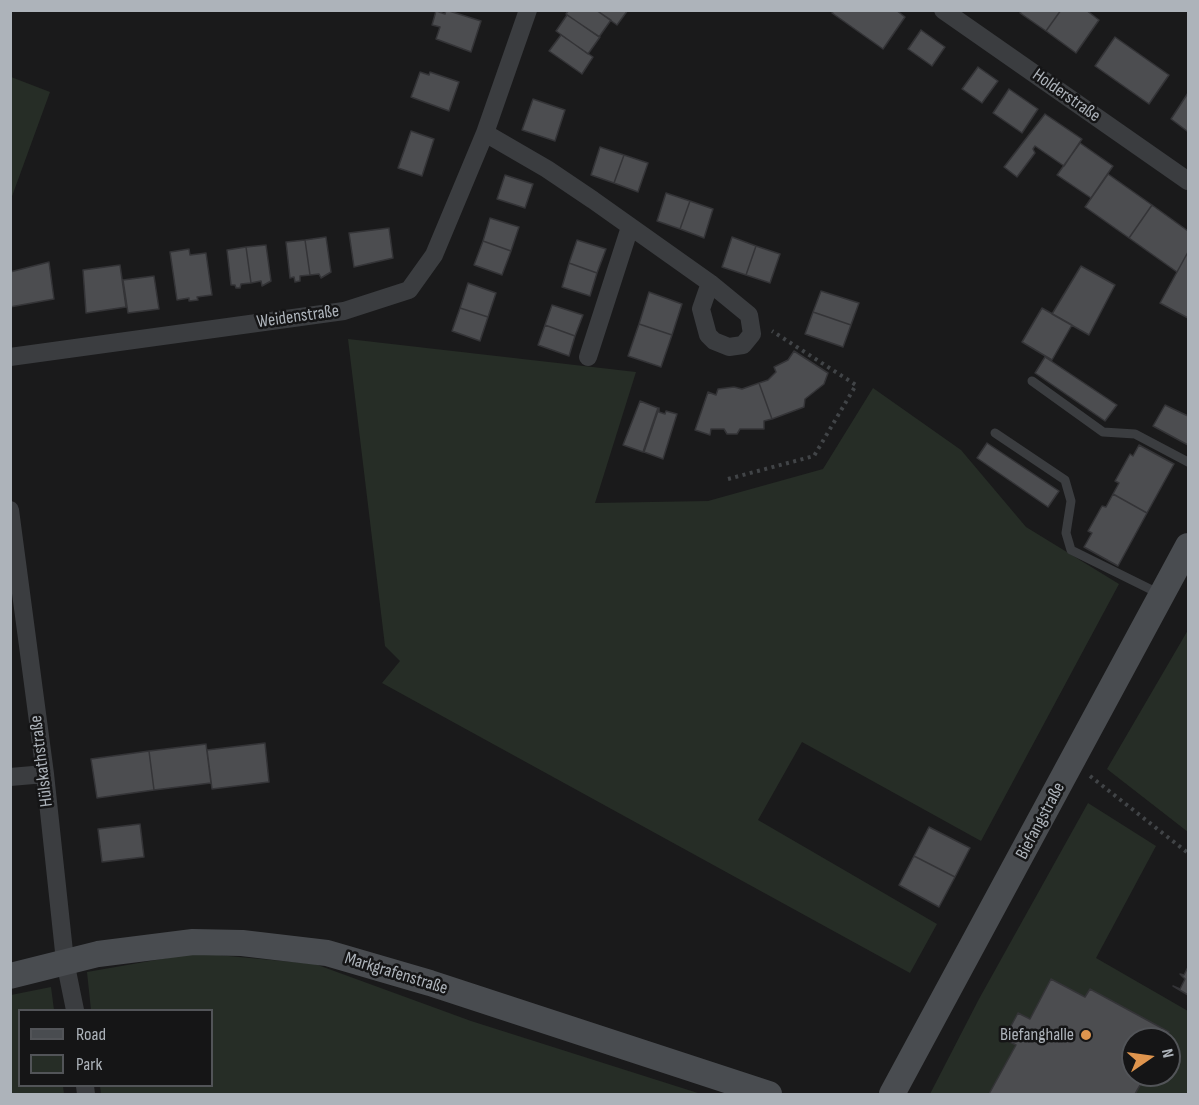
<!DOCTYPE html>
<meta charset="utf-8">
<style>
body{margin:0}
#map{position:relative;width:1199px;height:1105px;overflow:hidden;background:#1a1a1b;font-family:"Sofia Sans Condensed",sans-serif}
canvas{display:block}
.frame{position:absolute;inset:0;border:12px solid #adb3ba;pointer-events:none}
.legend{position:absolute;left:18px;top:1009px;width:195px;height:78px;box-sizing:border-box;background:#151516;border:2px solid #525458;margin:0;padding:8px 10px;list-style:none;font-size:18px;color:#adb3ba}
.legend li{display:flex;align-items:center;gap:12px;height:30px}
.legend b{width:30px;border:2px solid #525458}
.north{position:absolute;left:1121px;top:1027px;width:60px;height:60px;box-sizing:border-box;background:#151516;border:2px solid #525458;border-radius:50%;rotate:77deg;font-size:16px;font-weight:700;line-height:24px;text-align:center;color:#adb3ba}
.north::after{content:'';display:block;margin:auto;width:21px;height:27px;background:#df954e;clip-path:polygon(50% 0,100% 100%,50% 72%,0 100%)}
</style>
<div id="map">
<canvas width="1199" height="1105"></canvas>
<div class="frame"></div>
<ul class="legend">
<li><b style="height:8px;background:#494c50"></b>Road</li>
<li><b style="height:16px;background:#262d26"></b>Park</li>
</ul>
<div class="north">N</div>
</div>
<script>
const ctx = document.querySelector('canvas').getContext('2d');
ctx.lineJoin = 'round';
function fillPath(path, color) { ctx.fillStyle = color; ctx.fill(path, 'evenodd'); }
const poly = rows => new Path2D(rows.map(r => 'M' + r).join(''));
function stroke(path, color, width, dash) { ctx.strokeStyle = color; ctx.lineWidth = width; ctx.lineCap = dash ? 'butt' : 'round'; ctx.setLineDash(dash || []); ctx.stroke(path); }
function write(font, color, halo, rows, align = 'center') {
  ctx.font = font + ' "Sofia Sans Condensed",sans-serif'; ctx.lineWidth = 5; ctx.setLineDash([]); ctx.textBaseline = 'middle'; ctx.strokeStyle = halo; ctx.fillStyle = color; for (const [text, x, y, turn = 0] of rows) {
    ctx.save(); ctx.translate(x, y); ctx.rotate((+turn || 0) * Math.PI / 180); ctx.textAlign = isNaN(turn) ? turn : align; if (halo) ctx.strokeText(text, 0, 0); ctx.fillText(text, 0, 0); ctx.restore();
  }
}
fillPath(poly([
 [11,77,50,92,11,199,10,199],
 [348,339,636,372,595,503,708,501,823,469,873,388,961,450,1026,527,1119,584,981,841,802,742,758,820,937,924,910,973,382,683,400,661,385,646],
 [1188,630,1188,832,1107,769],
 [1088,803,1156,846,1096,958,1188,1011,1188,1094,930,1094,979,999],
 [1133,1039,1169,1039,1169,1075,1133,1075],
 [196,953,315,964,471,1021,701,1094,101,1094,100,1086,212,1086,212,1010,91,1010,87,972],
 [51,987,54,1010,20,1010,20,1086,63,1086,64,1094,11,1094,11,995]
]), '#262d26');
const building = poly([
 [446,10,481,21,471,52,436,39,440,27,432,25,436,11,445,14,446,10],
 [569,10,596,10,611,20,599,37,566,14,569,10],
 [596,10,628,10,617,25,596,10],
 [834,10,896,10,905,17,883,49,832,13,834,10],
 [1022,10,1061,10,1046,31,1020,13,1022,10],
 [1061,10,1086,10,1099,20,1076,53,1046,31,1061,10],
 [567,15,600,37,588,54,556,31,567,15],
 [921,30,945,47,932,66,908,49,921,30],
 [561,35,593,57,582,74,549,51,561,35],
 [1115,37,1169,75,1149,104,1095,66,1115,37],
 [978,67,998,81,982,103,962,89,978,67],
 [420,72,429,75,430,72,459,82,449,111,411,97,420,72],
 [1009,89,1038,109,1022,133,993,113,1009,89],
 [1188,93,1188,131,1187,131,1171,119,1188,93],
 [533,99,565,110,555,141,522,130,533,99],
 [1045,114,1082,139,1064,166,1035,146,1033,149,1035,153,1017,177,1004,167,1045,114],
 [411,131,434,139,422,176,398,168,411,131],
 [1080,143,1113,166,1091,198,1057,175,1080,143],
 [600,147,624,155,614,183,591,175,600,147],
 [624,155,648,163,638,192,614,183,624,155],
 [1108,174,1152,205,1129,238,1085,207,1108,174],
 [505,175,533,184,525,208,497,199,505,175],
 [666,193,690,201,680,229,657,221,666,193],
 [690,201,713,209,704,238,680,229,690,201],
 [1152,205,1188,231,1188,252,1177,272,1129,238,1152,205],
 [490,218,519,227,511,251,483,241,490,218],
 [389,228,393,258,354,267,349,233,389,228],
 [326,237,331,272,321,278,319,274,310,275,305,240,326,237],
 [732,237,756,246,746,275,722,267,732,237],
 [305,240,310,275,300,276,300,281,295,282,294,277,290,278,286,242,305,240],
 [577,240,606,249,597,273,569,263,577,240],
 [483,241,511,251,502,275,474,265,483,241],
 [266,245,271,281,262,286,261,281,251,283,246,247,266,245],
 [756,246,780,254,770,283,746,275,756,246],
 [246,247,251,283,241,284,240,288,236,288,235,285,231,285,227,250,246,247],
 [189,249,190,255,206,253,212,295,197,297,198,300,189,301,189,298,177,300,170,252,189,249],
 [1188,252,1188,318,1160,303,1188,252],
 [49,262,54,299,10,307,10,272,49,262],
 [569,263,597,273,590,296,562,287,569,263],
 [120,265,126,307,86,313,83,270,120,265],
 [1081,266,1115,285,1089,335,1052,314,1081,266],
 [154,276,159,309,128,313,123,280,154,276],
 [468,283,496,293,488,317,460,308,468,283],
 [821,291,859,303,851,325,813,312,821,291],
 [649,292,682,304,672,335,639,324,649,292],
 [552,305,583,315,575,336,545,325,552,305],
 [460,308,488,317,480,341,452,331,460,308],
 [1042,308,1072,325,1052,360,1022,342,1042,308],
 [813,312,851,325,843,347,805,334,813,312],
 [639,324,672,335,661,367,628,356,639,324],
 [545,325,575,336,569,356,538,345,545,325],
 [794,351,828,373,824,384,805,399,804,407,772,419,759,383,768,380,776,372,774,367,788,360,794,351],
 [1045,357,1117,405,1105,421,1035,373,1045,357],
 [759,383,772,419,764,421,764,429,740,429,737,434,727,434,724,429,711,429,710,435,695,430,708,392,716,395,718,389,734,387,742,389,759,383],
 [640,401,658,408,643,452,623,445,640,401],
 [1165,405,1188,416,1188,445,1153,426,1165,405],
 [659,408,659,412,665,414,666,411,677,414,663,459,644,452,659,408],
 [987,443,1059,491,1048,507,977,458,987,443],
 [1139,445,1174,464,1147,513,1113,494,1119,483,1115,481,1130,454,1133,456,1139,445],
 [1113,494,1147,513,1118,566,1084,547,1092,533,1088,531,1102,506,1106,507,1113,494],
 [265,743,269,782,212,789,207,750,265,743],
 [206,744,211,783,154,790,149,751,206,744],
 [149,751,154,790,97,798,91,759,149,751],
 [140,824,144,857,102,862,98,829,140,824],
 [929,827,970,848,955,877,914,856,929,827],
 [914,856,955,877,939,907,899,885,914,856],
 [1188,967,1188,995,1173,986,1180,989,1185,979,1180,974,1184,975,1188,967],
 [1051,979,1085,997,1090,989,1169,1032,1165,1039,1133,1039,1133,1075,1146,1075,1135,1094,989,1094,1016,1045,1004,1039,1018,1013,1030,1019,1051,979]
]);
fillPath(building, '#4c4d50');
stroke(building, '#343437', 1.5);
stroke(poly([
 [728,479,814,456,856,385,772,331],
 [1090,776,1188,853]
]), '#414447', 4, [3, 4.5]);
stroke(poly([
 [1032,381,1103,432,1135,434,1188,462],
 [995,433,1065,480,1071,501,1066,533,1071,550,1160,594]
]), '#3b3d40', 9);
stroke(poly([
 [943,10,1188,181],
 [485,133,547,169,593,200,710,283,749,315,752,334,743,345,729,347,714,341,708,335,701,309,710,283],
 [10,357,344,311,409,290,434,255,485,133,528,10],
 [588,357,630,227],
 [10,510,45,774,65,961,75,1010],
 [10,777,45,774],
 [85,1086,86,1094]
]), '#3b3d40', 18);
stroke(poly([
 [10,976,98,954,193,942,242,943,327,953,430,983,769,1094],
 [892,1094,1188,546]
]), '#494c50', 26);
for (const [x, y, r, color] of [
 [1086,1035,6,"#df954e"]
]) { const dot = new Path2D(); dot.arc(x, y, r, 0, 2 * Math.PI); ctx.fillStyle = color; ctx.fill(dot); stroke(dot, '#151516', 2); }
write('18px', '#adb3ba', '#151516', [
 ["Holderstraße",1066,96,35],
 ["Weidenstraße",298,317,-8],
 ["Hülskathstraße",42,761,-97],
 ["Biefangstraße",1041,821,-62],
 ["Markgrafenstraße",396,974,17]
]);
write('18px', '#adb3ba', '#151516', [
 ["Biefanghalle",1074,1035]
], 'right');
</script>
